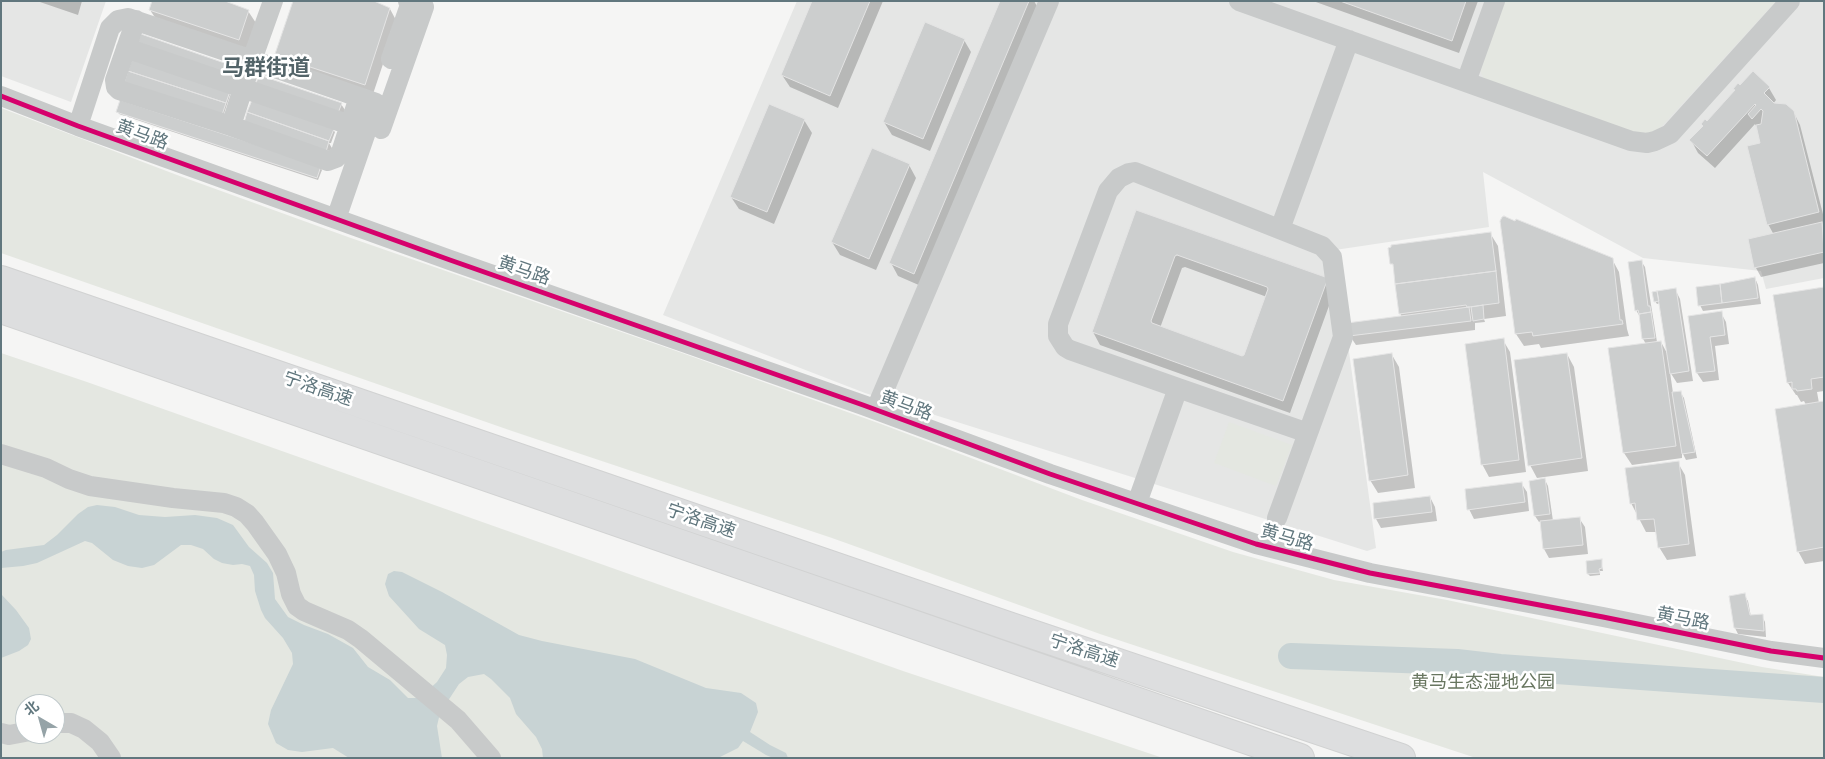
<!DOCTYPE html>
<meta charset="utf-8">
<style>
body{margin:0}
#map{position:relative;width:1825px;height:759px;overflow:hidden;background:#f5f5f4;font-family:"IBM Plex Sans","Noto Sans SC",sans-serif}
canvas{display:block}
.frame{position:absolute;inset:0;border:2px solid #61777e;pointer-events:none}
.north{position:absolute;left:15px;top:694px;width:50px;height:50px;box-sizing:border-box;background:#fff;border:1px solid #c0c9cb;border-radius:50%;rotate:322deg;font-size:14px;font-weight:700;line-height:20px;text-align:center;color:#61777e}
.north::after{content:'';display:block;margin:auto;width:18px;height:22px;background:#95a3a7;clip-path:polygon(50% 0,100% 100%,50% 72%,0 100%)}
</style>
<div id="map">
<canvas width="1825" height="759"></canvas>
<div class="frame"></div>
<div class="north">北</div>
</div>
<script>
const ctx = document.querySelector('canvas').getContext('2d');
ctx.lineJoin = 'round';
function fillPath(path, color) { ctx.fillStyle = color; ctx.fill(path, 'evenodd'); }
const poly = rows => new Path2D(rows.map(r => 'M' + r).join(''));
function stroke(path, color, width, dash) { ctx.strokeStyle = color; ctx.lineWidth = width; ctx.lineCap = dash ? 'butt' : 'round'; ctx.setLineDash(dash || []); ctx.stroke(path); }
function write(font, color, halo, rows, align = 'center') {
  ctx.font = font + ' "IBM Plex Sans","Noto Sans SC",sans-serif'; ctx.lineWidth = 5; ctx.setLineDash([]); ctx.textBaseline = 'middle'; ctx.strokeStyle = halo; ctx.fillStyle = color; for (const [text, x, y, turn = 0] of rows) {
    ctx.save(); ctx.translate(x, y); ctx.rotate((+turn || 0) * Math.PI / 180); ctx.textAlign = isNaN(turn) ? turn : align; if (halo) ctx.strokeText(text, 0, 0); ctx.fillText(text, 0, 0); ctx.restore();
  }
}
fillPath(poly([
 [1,1,106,1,71,102,1,76],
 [797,1,1824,1,1824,278,1766,289,1761,271,1643,258,1483,172,1489,227,1335,250,1376,548,1367,551,865,393,663,315]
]), '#e5e6e5');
fillPath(poly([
 [1502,1,1776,1,1661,127,1656,132,1645,136,1485,80,1480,71],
 [1,108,177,175,348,237,682,353,881,424,1082,500,1233,552,1334,580,1447,600,1762,667,1824,677,1824,758,1476,758,1100,634,832,538,512,431,1,253],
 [1,353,87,382,903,671,1163,758,1,758],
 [25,704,55,704,55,734,25,734],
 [1229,422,1292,445,1276,486,1214,463]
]), '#e4e7e1');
fillPath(poly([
 [97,505,115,507,139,515,165,517,195,515,217,518,233,525,249,547,267,563,273,573,275,599,288,617,304,625,328,634,353,648,368,667,390,680,408,698,416,698,425,693,437,682,446,668,447,655,445,645,419,629,389,596,385,584,388,574,394,571,402,572,442,592,519,635,542,641,635,659,706,688,741,693,756,703,758,712,750,732,770,745,786,753,788,758,773,758,766,755,743,741,738,748,718,758,543,758,542,749,536,737,516,714,510,698,491,679,484,674,468,677,459,684,440,713,437,726,442,758,349,758,333,748,302,752,288,750,276,743,268,724,271,710,293,664,292,653,283,638,265,618,261,610,255,591,254,575,250,566,242,564,233,565,222,563,214,559,203,549,191,545,181,545,154,565,142,568,128,566,113,560,92,543,85,541,37,563,23,566,1,568,1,552,6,550,44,545,57,535,78,514,88,507],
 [1,594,16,610,29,628,31,639,28,645,19,651,1,658]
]), '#c8d3d4');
fillPath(poly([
 [37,1,82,1,78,15],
 [814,1,883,1,838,108,790,87,782,75],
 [1001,1,1034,1,1038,8,921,286,898,276,891,263],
 [1313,1,1478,1,1459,53],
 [390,9,397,22,372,97,284,66,277,54],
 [150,10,248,11,256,23,246,52,158,22],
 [964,40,971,52,930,151,892,135,884,122],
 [125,83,229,93,230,95,223,117],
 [1769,88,1776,100,1773,104,1793,111,1800,125,1824,218,1822,225,1824,263,1761,277,1756,268,1749,240,1774,235,1768,224,1762,144,1758,129,1755,124,1715,168,1698,153,1691,140,1707,122],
 [260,91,341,104,345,110,342,119],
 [769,106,804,120,812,133,774,224,739,209,731,197],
 [118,112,320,167,322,170,318,180,119,114],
 [333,130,335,132,331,143,329,143,334,152,250,132],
 [909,165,916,178,876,270,840,255,832,242],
 [1137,211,1327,279,1334,292,1290,413,1100,345,1093,332],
 [1185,267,1267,297,1245,356,1242,357,1160,328,1182,268],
 [1490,233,1498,246,1506,316,1484,319,1485,322,1475,323,1475,330,1356,345,1350,336,1402,317,1400,313,1395,269,1392,263],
 [1612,259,1619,272,1627,329,1629,336,1541,348,1539,344,1524,346,1516,334],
 [1641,261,1645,267,1657,342,1661,342,1668,355,1660,303,1657,304,1655,301,1675,289,1680,299,1693,381,1677,383,1670,372,1673,393,1680,392,1684,398,1697,458,1686,460,1682,452,1682,458,1632,465,1624,453,1646,344,1643,339,1640,317,1636,310],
 [1755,278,1758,285,1761,304,1703,311,1700,305],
 [1824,288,1824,391,1817,392,1819,403,1824,402,1824,561,1805,564,1798,551,1806,405,1804,401,1801,402,1797,395,1796,395,1788,383,1775,296],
 [1721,313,1726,322,1729,344,1715,346,1719,380,1703,382,1697,373,1690,317],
 [1503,340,1510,352,1526,472,1489,477,1482,464],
 [1567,354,1574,367,1588,471,1537,478,1530,465],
 [1392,355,1399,367,1415,488,1378,493,1370,480],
 [1678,463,1685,475,1696,556,1667,560,1659,547,1657,532,1646,532,1631,503],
 [1545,480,1548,486,1553,521,1579,518,1585,527,1588,554,1549,558,1544,549,1541,522,1539,522,1535,516,1531,482],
 [1521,483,1527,492,1529,511,1474,519,1469,509],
 [1430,497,1435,507,1437,521,1381,528,1376,519,1374,504],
 [1601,561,1603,571,1600,571,1600,575,1590,576,1588,574],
 [1744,595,1748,601,1751,617,1762,616,1765,622,1766,637,1738,634,1735,628]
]), '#0003');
stroke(poly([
 [1291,656,1457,662,1500,667,1824,690]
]), '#c8d3d4', 26);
const building = poly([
 [152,1,225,1,249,10,239,40,149,10,152,1],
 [293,1,374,1,390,8,365,85,301,64,297,61,296,63,288,60,275,54,293,1],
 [812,1,870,1,830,96,781,75,812,1],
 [1000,1,1029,1,914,274,889,263,1000,1],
 [1340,1,1466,1,1452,41,1340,1],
 [925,22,965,39,923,139,883,122,925,22],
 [141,34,236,67,232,77,137,44,141,34],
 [132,59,230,91,226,103,128,71,132,59],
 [128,71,226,103,222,115,124,83,128,71],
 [1753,71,1770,87,1764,93,1774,103,1786,104,1794,111,1819,212,1767,225,1747,146,1760,143,1756,125,1761,124,1763,111,1761,109,1752,119,1748,114,1756,105,1755,104,1707,156,1689,140,1703,126,1701,124,1705,119,1707,121,1735,90,1733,89,1738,83,1740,85,1753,71],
 [259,75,342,103,338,113,255,86,259,75],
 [120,100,321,166,317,178,116,112,120,100],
 [252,100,334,129,329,141,247,112,252,100],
 [769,104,805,119,767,212,730,197,769,104],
 [247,112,329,141,326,152,244,123,247,112],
 [872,148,910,164,869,259,831,242,872,148],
 [1136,210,1328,278,1283,401,1092,332,1136,210],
 [1177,255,1267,287,1268,289,1244,355,1242,356,1152,323,1151,321,1175,256,1177,255],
 [1504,216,1515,221,1516,219,1613,258,1620,320,1622,320,1623,324,1533,336,1532,332,1515,334,1500,221,1502,217,1504,216],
 [1822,222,1824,252,1754,268,1748,239,1822,222],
 [1491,232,1496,271,1395,284,1393,264,1390,264,1388,248,1391,247,1391,245,1491,232],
 [1642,260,1648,306,1650,306,1651,312,1639,314,1638,310,1635,311,1628,262,1642,260],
 [1496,271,1499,303,1469,307,1467,307,1466,305,1399,314,1395,284,1496,271],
 [1755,277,1758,298,1722,303,1720,284,1755,277],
 [1720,284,1722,303,1698,306,1696,287,1720,284],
 [1824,287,1824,377,1811,379,1812,389,1797,391,1796,389,1792,389,1792,382,1787,383,1773,295,1824,287],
 [1676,288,1689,371,1670,374,1657,291,1676,288],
 [1657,291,1659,301,1654,302,1652,292,1657,291],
 [1483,305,1484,319,1473,321,1471,307,1483,305],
 [1469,307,1471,321,1349,336,1347,323,1469,307],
 [1722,311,1725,335,1710,337,1715,371,1696,373,1688,316,1722,311],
 [1651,312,1655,338,1642,339,1639,314,1651,312],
 [1504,338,1519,460,1481,465,1465,344,1504,338],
 [1661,341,1676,446,1623,453,1608,348,1661,341],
 [1392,353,1408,475,1369,481,1353,359,1392,353],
 [1567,353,1582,458,1528,466,1514,360,1567,353],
 [1681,391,1695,452,1682,454,1672,392,1681,391],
 [1824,401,1824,547,1797,552,1775,409,1824,401],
 [1679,461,1689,544,1658,548,1654,519,1637,520,1635,503,1630,504,1625,468,1679,461],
 [1545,478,1550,514,1534,516,1529,481,1545,478],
 [1522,482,1525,502,1467,510,1465,489,1522,482],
 [1430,496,1432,512,1374,519,1373,503,1430,496],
 [1580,517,1583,545,1543,549,1540,521,1580,517],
 [1602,559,1602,568,1599,569,1600,573,1587,574,1586,561,1602,559],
 [1745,593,1750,615,1763,614,1764,631,1734,628,1729,596,1745,593]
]);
fillPath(building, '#cccece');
stroke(building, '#e4e4e4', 1);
const highway = poly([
 [1,280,1011,627,1401,758],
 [1,309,1300,758]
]);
stroke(highway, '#d1d2d2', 30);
stroke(poly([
 [273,1,252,60,376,103,336,219],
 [1239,1,1631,141,1647,143,1655,141,1670,134,1790,1],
 [136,20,115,80,116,87,119,90,231,126,328,161,336,158,341,152,359,97],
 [126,48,350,125],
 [391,59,411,2],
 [1466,82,1495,1],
 [1,96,78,126,450,260,863,405,1050,474,1256,544,1370,573,1603,617,1771,651,1824,658],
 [78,126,110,28,118,20,128,18,252,60,231,126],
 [381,129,424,7,408,1],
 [1280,229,1349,40],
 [1178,388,1070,350,1065,347,1058,336,1058,324,1108,191,1119,178,1129,173,1135,172,1322,246,1332,257,1343,337,1277,518],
 [876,409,1049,1],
 [1,454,46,468,69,479,90,486,173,498,224,503,236,507,247,514,255,523,277,554,286,573,291,594,297,606,304,611,348,630,361,639,458,720,491,758],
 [1137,503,1178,388,1308,433],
 [55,723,71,723,84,729,100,742,111,758],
 [1,733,9,735,25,732]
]), '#c8caca', 20);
stroke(highway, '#dddedf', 28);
stroke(poly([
 [1,96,78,126,450,260,863,405,1050,474,1256,544,1370,573,1603,617,1771,651,1824,658]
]), '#d6006c', 5);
write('18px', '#61777e', '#fff', [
 ["黄马路",142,135,20],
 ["黄马路",524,271,19],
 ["宁洛高速",318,389,19],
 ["黄马路",906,406,20],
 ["宁洛高速",701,521,19],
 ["黄马路",1287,538,16],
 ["黄马路",1683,619,11],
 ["宁洛高速",1084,651,18]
]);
write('18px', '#687660', '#fff', [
 ["黄马生态湿地公园",1483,683]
]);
write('bold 22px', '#536469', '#fff', [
 ["马群街道",266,69]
]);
</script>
